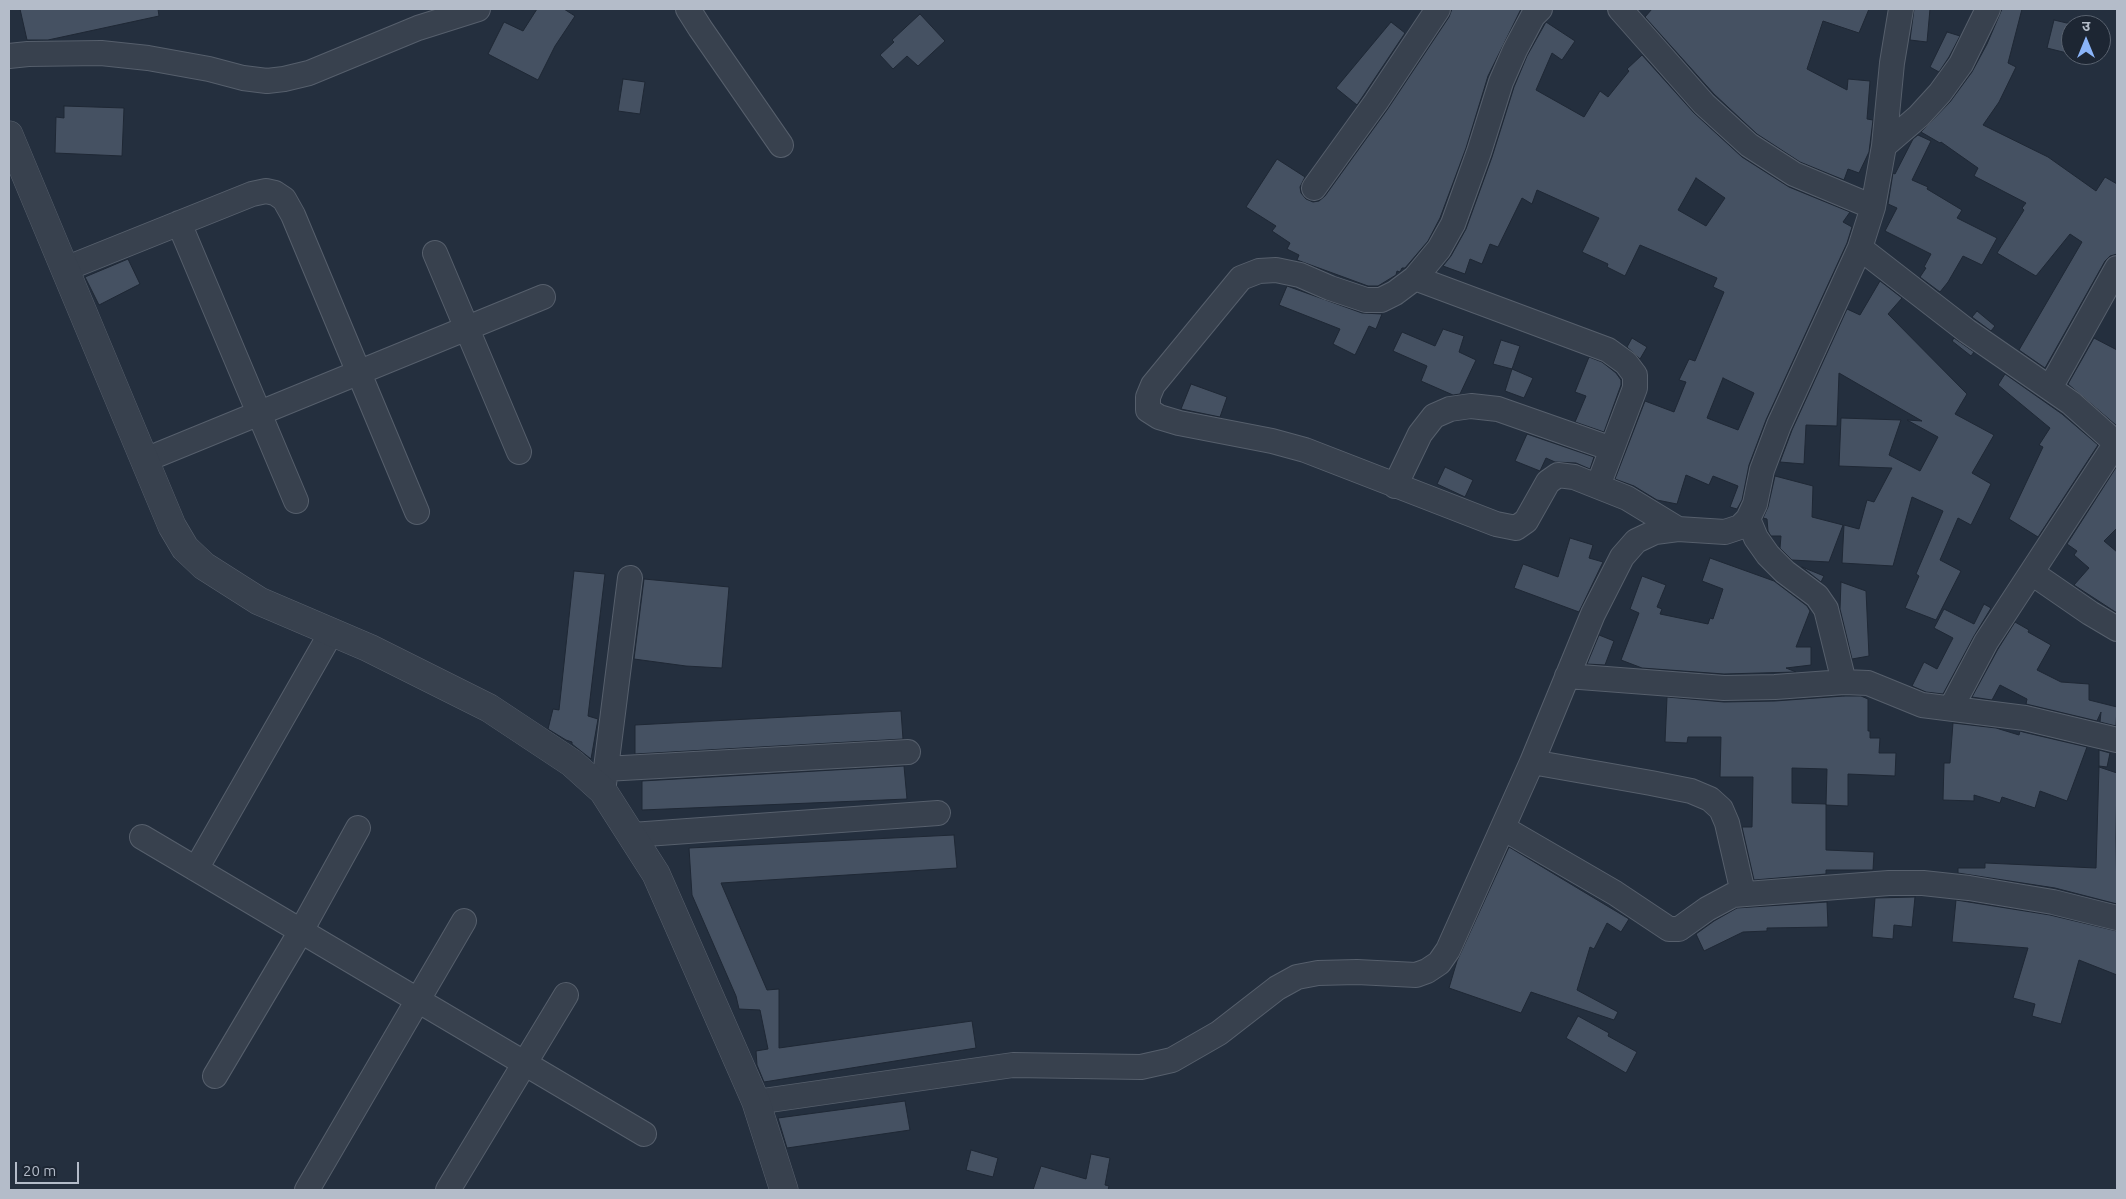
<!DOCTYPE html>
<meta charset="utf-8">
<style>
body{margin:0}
#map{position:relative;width:2126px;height:1199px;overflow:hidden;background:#242f3e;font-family:Ubuntu,"Noto Sans Devanagari",sans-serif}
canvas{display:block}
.frame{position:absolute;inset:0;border:10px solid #b4bcc9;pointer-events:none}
.north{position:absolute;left:2061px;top:15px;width:50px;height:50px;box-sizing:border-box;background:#1d2633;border:1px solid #59626f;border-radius:50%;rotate:0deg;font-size:14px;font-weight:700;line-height:20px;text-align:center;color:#b4bcc9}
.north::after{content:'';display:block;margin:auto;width:18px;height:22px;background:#8ab4f8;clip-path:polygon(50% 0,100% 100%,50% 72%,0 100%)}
.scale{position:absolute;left:15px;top:1162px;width:64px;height:22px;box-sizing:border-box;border:2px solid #b4bcc9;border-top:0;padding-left:6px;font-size:15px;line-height:18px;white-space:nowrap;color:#b4bcc9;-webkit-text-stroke:4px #1d2633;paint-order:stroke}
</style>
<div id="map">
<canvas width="2126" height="1199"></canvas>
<div class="frame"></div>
<div class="north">उ</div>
<div class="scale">20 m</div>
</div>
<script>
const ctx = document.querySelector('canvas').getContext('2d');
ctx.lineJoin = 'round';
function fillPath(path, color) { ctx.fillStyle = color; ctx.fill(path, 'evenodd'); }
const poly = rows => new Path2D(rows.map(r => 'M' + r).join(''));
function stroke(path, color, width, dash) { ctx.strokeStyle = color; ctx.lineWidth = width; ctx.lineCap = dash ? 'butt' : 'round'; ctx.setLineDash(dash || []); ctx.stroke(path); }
const building = poly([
 [20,9,158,9,159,16,48,40,27,40,20,9],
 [537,9,564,9,575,16,555,46,538,80,488,54,504,22,523,31,537,9],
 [1452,9,1521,9,1488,76,1466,148,1440,218,1428,241,1405,268,1402,268,1400,272,1397,271,1396,275,1378,286,1368,286,1297,260,1299,255,1287,249,1290,243,1272,231,1276,226,1246,207,1277,159,1305,177,1300,187,1301,193,1306,199,1313,202,1319,201,1325,196,1387,110,1449,17,1452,9],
 [1652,9,1869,9,1859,33,1823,21,1807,69,1847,90,1848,79,1870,81,1867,119,1873,120,1869,152,1859,173,1848,169,1844,180,1800,162,1757,134,1714,94,1645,17,1652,9],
 [1914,9,1930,9,1927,42,1910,40,1914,9],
 [2002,9,2022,9,2008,63,2016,67,1999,102,1983,125,2048,157,2096,191,2105,177,2117,184,2117,254,2110,256,2105,261,2045,368,2019,350,2082,242,2070,234,2036,276,1997,253,2024,210,2022,208,2026,203,1974,176,1978,168,1941,142,1940,143,1921,132,1950,102,1972,72,1987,44,2002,9],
 [920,14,945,41,918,66,907,56,893,69,880,55,894,42,892,40,920,14],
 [2054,20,2071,24,2071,54,2047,48,2054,20],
 [1391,22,1405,33,1357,105,1336,88,1391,22],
 [1546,22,1575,41,1562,60,1552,53,1536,90,1584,117,1600,91,1608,97,1629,71,1627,69,1642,55,1694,113,1742,157,1789,187,1850,212,1843,222,1852,227,1847,243,1766,420,1749,465,1742,500,1737,509,1730,507,1738,486,1713,476,1709,485,1686,475,1677,504,1657,500,1634,486,1615,479,1645,401,1674,412,1686,382,1679,380,1689,359,1695,361,1724,292,1713,287,1717,278,1640,245,1625,276,1607,267,1608,264,1582,252,1599,218,1537,190,1532,204,1522,198,1498,247,1490,244,1482,264,1470,259,1465,274,1443,266,1451,256,1466,229,1492,157,1514,87,1527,56,1546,22],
 [1696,178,1725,198,1706,226,1678,210,1696,178],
 [1723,378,1754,393,1738,430,1707,418,1723,378],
 [1947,32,1960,36,1949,57,1939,72,1930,67,1947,32],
 [623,79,645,82,640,114,618,111,623,79],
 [64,106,124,108,122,156,55,153,56,117,64,118,64,106],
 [1918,135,1931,141,1912,180,1928,187,1927,189,1962,210,1957,218,1997,238,1982,265,1963,256,1948,282,1940,292,1920,277,1926,268,1924,267,1931,254,1885,231,1897,208,1888,204,1893,173,1895,174,1913,139,1918,135],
 [128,259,140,284,99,305,85,277,128,259],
 [1880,281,1902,298,1888,314,1967,394,1955,414,1994,435,1972,473,1991,484,1971,525,1958,518,1940,560,1961,571,1936,620,1905,608,1919,576,1916,574,1943,511,1912,497,1893,566,1842,563,1844,525,1859,529,1867,500,1874,502,1892,468,1839,466,1841,418,1901,420,1889,455,1920,471,1938,437,1907,420,1922,421,1839,373,1837,426,1806,425,1804,464,1780,462,1792,430,1847,309,1860,315,1880,281],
 [1287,286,1362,313,1382,314,1376,329,1369,326,1355,355,1333,344,1340,329,1279,305,1287,286],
 [1977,311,1995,326,1991,331,1972,317,1977,311],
 [1443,329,1464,336,1459,352,1476,360,1460,394,1453,395,1421,381,1427,366,1393,351,1402,332,1435,346,1443,329],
 [1632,338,1647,347,1640,359,1627,347,1632,338],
 [1954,338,1974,352,1971,356,1952,341,1954,338],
 [2094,338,2117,350,2117,426,2068,384,2094,338],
 [1501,340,1520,346,1512,369,1493,364,1501,340],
 [1589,357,1602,362,1616,373,1621,380,1621,385,1604,432,1575,422,1586,396,1575,392,1589,357],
 [1512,369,1533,378,1524,398,1505,391,1512,369],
 [2005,374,2062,414,2098,445,2038,537,2009,519,2043,447,2039,445,2050,428,1998,385,2005,374],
 [1191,384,1227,397,1220,417,1181,409,1191,384],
 [1527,434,1594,457,1590,469,1576,463,1555,462,1546,458,1540,471,1515,461,1527,434],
 [2117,466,2117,528,2104,541,2117,552,2117,613,2074,585,2089,568,2074,555,2077,551,2067,544,2117,466],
 [1445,467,1473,480,1465,497,1437,484,1445,467],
 [1775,476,1813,486,1812,517,1843,525,1829,562,1792,560,1780,548,1781,536,1771,536,1768,531,1767,519,1763,518,1768,507,1775,476],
 [1570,538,1593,545,1589,558,1603,562,1579,612,1514,588,1523,564,1558,577,1570,538],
 [1710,558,1774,581,1807,606,1810,611,1796,647,1811,647,1811,665,1786,668,1796,672,1724,674,1642,668,1621,660,1639,613,1630,609,1642,576,1666,585,1657,607,1662,609,1660,614,1708,624,1710,618,1713,619,1723,589,1702,581,1710,558],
 [1802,567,1824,576,1821,582,1802,567],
 [574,571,605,574,588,716,598,719,591,759,572,744,572,742,566,740,548,729,553,709,559,710,574,571],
 [644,579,729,587,722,668,686,666,634,659,644,579],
 [1841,582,1866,591,1869,656,1852,659,1840,609,1841,582],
 [1984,604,1991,608,1974,636,1943,694,1926,692,1912,686,1924,662,1937,669,1953,638,1934,628,1944,609,1974,624,1984,604],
 [2015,622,2029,630,2028,632,2051,645,2037,670,2061,682,2089,684,2089,700,2117,707,2116,726,2100,722,2101,712,2097,721,2026,704,2027,699,2000,685,1992,700,1972,697,1998,649,2015,622],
 [1599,635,1614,641,1605,665,1587,664,1599,635],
 [1844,696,1861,696,1868,699,1868,731,1870,731,1870,738,1880,738,1879,753,1896,753,1895,776,1848,774,1848,806,1826,805,1827,769,1792,768,1792,803,1826,804,1826,850,1874,852,1873,870,1826,870,1826,874,1754,880,1742,827,1752,827,1753,777,1720,777,1721,737,1688,737,1687,743,1665,742,1667,697,1724,702,1775,701,1844,696],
 [901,711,903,739,635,754,635,725,901,711],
 [1953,723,1996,728,2019,735,2020,731,2023,732,2087,747,2067,801,2040,791,2035,808,2002,797,2000,803,1974,795,1974,801,1943,800,1944,763,1950,763,1953,723],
 [2099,750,2110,753,2107,767,2099,766,2099,750],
 [904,766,907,799,642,810,642,781,904,766],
 [2099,767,2117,773,2116,838,2117,904,2055,888,1958,873,1958,868,1985,868,1985,863,2096,868,2099,767],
 [954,835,957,868,721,883,767,990,779,989,779,1048,972,1021,976,1048,764,1082,757,1065,756,1051,768,1049,760,1010,739,1009,736,996,692,895,689,848,954,835],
 [1509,847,1629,919,1621,932,1607,923,1594,949,1590,947,1577,990,1618,1012,1614,1020,1531,992,1521,1013,1449,988,1457,961,1509,847],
 [1915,897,1912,927,1894,925,1893,939,1872,937,1875,898,1915,897],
 [1956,900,2050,915,2117,931,2117,975,2079,960,2061,1024,2032,1016,2035,1004,2013,998,2028,948,1952,942,1956,900],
 [1827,902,1828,927,1767,928,1767,931,1743,932,1704,951,1696,934,1714,921,1737,908,1827,902],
 [1578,1016,1609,1033,1608,1036,1637,1052,1626,1073,1566,1038,1578,1016],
 [905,1101,910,1130,787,1148,778,1118,905,1101],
 [971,1150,998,1158,993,1177,966,1170,971,1150],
 [1091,1154,1110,1158,1105,1185,1109,1186,1108,1190,1033,1190,1041,1166,1086,1179,1091,1154]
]);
fillPath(building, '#455162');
stroke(building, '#1f2835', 1);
const minor = poly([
 [688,9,700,28,781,145],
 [1540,9,1533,16,1515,50,1501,82,1479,152,1453,224,1439,249,1415,278,1395,293,1381,300,1366,300,1330,288,1300,275,1276,270,1259,271,1241,278,1153,385,1148,397,1148,410,1159,417,1179,423,1272,441,1305,450,1496,524,1516,528,1526,521,1548,482,1558,475,1574,477,1627,498,1678,529],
 [1620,9,1704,104,1749,145,1794,174,1873,207],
 [9,56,28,54,101,53,148,58,209,69,243,78,267,81,284,79,309,73,418,28,478,9],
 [1884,146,1919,116,1940,93,1961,64,1988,9],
 [1314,188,1376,102,1438,9],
 [179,223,296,501],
 [1860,248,1967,331,2071,403,2117,444],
 [435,253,519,452],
 [65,269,252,194,266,191,275,193,284,199,293,215,417,512],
 [1415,278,1608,350,1626,363,1635,375,1635,388,1598,486],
 [2050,388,2117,268],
 [145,460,543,297],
 [1395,486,1420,434,1434,416,1450,409,1471,406,1498,409,1612,449],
 [1748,519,1756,538,1768,555,1785,572,1817,596,1826,609,1844,682],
 [2032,573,2090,613,2117,629],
 [1567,676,1724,688,1775,687,1844,682,1868,683,1922,705,2025,718,2117,740],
 [1951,708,1986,642,2116,443],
 [1532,762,1651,783,1691,791,1710,799,1721,809,1727,823,1743,893],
 [605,769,908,752],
 [604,784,630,578],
 [1503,828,1615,893,1669,929,1679,929,1707,909,1733,895,1889,883,1923,883,1969,888,2053,902,2117,918],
 [632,835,938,813],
 [142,837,644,1134],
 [196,869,331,633],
 [215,1076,301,931,358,828],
 [756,1102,1013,1065,1141,1067,1172,1060,1219,1033,1277,988,1297,977,1318,973,1357,972,1416,975,1427,971,1439,963,1448,950,1532,762,1593,614,1622,557,1636,541,1655,532,1678,529,1725,532,1740,527,1748,519,1755,504,1762,470,1779,425,1860,248,1873,207,1884,146,1892,63,1901,9],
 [307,1190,464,921],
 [448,1190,566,995]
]);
const tertiary = poly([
 [9,135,172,526,185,548,204,566,259,601,369,648,489,708,572,763,603,791,656,874,756,1102,784,1190]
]);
stroke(minor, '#565f6c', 26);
stroke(tertiary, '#565f6c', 29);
stroke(minor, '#38414e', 24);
stroke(tertiary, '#38414e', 28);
</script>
